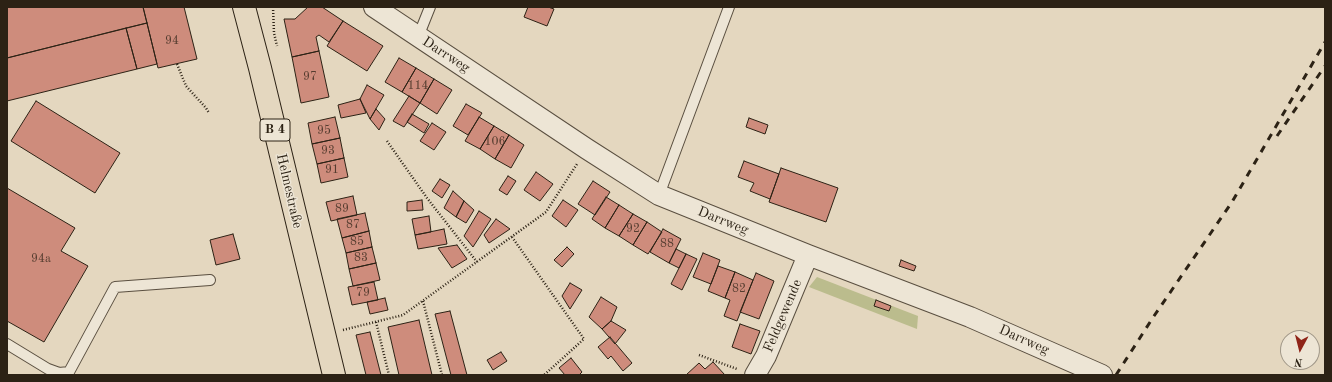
<!DOCTYPE html>
<meta charset="utf-8">
<style>
body{margin:0}
#map{position:relative;width:1332px;height:382px;overflow:hidden;background:#e4d7bf;font-family:"Old Standard TT",serif}
canvas{display:block}
.frame{position:absolute;inset:0;border:8px solid #2c2215;pointer-events:none}
.north{position:absolute;left:1280px;top:330px;width:40px;height:40px;box-sizing:border-box;background:#ede5d5;border:1px solid #a09788;border-radius:50%;rotate:187deg;font-size:11px;font-weight:700;line-height:16px;text-align:center;color:#2c2215}
.north::after{content:'';display:block;margin:auto;width:14px;height:18px;background:#8f2418;clip-path:polygon(50% 0,100% 100%,50% 72%,0 100%)}
</style>
<div id="map">
<canvas width="1332" height="382"></canvas>
<div class="frame"></div>
<div class="north">N</div>
</div>
<script>
const ctx = document.querySelector('canvas').getContext('2d');
ctx.lineJoin = 'round';
function fillPath(path, color) { ctx.fillStyle = color; ctx.fill(path, 'evenodd'); }
const poly = rows => new Path2D(rows.map(r => 'M' + r).join(''));
function stroke(path, color, width, dash) { ctx.strokeStyle = color; ctx.lineWidth = width; ctx.lineCap = dash ? 'butt' : 'round'; ctx.setLineDash(dash || []); ctx.stroke(path); }
function write(font, color, halo, rows, align = 'center') {
  ctx.font = font + ' "Old Standard TT",serif'; ctx.lineWidth = 3; ctx.setLineDash([]); ctx.textBaseline = 'middle'; ctx.strokeStyle = halo; ctx.fillStyle = color; for (const [text, x, y, turn = 0] of rows) {
    ctx.save(); ctx.translate(x, y); ctx.rotate((+turn || 0) * Math.PI / 180); ctx.textAlign = isNaN(turn) ? turn : align; if (halo) ctx.strokeText(text, 0, 0); ctx.fillText(text, 0, 0); ctx.restore();
  }
}
fillPath(poly([
 [817,277,918,316,917,329,809,287]
]), '#bbbc8d');
const building = poly([
 [7,7,143,7,147,23,7,58,7,7],
 [143,7,184,7,197,59,158,68,143,7],
 [308,7,322,7,343,21,329,42,319,35,316,37,319,51,292,57,284,19,295,19,308,7],
 [528,7,548,7,554,9,547,26,524,17,528,7],
 [343,21,383,46,367,71,327,46,343,21],
 [147,23,157,64,137,69,126,28,147,23],
 [126,28,137,69,7,101,7,58,126,28],
 [319,51,329,97,301,103,292,57,319,51],
 [399,58,416,68,402,92,385,82,399,58],
 [416,68,434,79,420,103,402,92,416,68],
 [434,79,452,90,437,114,420,103,434,79],
 [367,85,384,95,370,119,360,99,367,85],
 [409,96,420,103,404,127,393,121,409,96],
 [360,99,366,113,341,118,338,105,360,99],
 [36,101,120,153,95,193,11,141,36,101],
 [466,104,482,113,468,135,453,126,466,104],
 [376,109,385,119,379,130,370,119,376,109],
 [412,114,429,124,424,133,407,122,412,114],
 [335,117,340,138,312,144,308,123,335,117],
 [479,117,494,126,480,149,465,141,479,117],
 [749,118,768,125,765,134,746,127,749,118],
 [432,123,446,132,434,150,420,141,432,123],
 [494,126,509,135,495,159,480,149,494,126],
 [509,135,524,145,511,168,495,159,509,135],
 [340,138,344,158,317,164,312,144,340,138],
 [344,158,348,177,321,183,317,164,344,158],
 [744,161,779,174,770,199,750,191,754,183,738,177,744,161],
 [781,168,838,188,826,222,769,202,781,168],
 [536,172,553,184,540,201,524,190,536,172],
 [508,176,516,181,507,195,499,190,508,176],
 [440,179,450,185,442,198,432,191,440,179],
 [593,181,610,192,595,215,578,204,593,181],
 [7,188,75,228,61,251,88,266,44,342,7,321,7,188],
 [453,191,464,201,456,217,444,208,453,191],
 [353,196,357,215,331,221,326,202,353,196],
 [606,197,619,205,605,228,592,219,606,197],
 [422,200,423,210,407,211,407,202,422,200],
 [563,200,578,210,566,227,552,216,563,200],
 [464,201,474,210,466,223,456,217,464,201],
 [619,205,633,214,619,236,605,228,619,205],
 [479,211,491,219,473,247,464,236,479,211],
 [365,213,369,231,342,238,337,219,365,213],
 [633,214,647,222,633,245,619,236,633,214],
 [429,216,431,232,415,235,412,219,429,216],
 [496,219,510,229,489,243,484,235,496,219],
 [647,222,662,232,648,254,633,245,647,222],
 [444,229,447,244,418,249,415,235,444,229],
 [663,229,681,239,669,263,650,252,663,229],
 [369,231,372,247,346,253,342,238,369,231],
 [233,234,240,259,216,265,210,240,233,234],
 [457,245,467,259,452,268,438,248,457,245],
 [372,247,376,263,349,269,346,253,372,247],
 [567,247,574,254,562,267,554,260,567,247],
 [676,249,686,254,679,268,669,263,676,249],
 [703,253,720,260,711,284,693,277,703,253],
 [686,254,697,259,682,290,671,284,686,254],
 [901,260,916,266,914,271,899,266,901,260],
 [376,263,380,280,353,286,349,269,376,263],
 [718,266,735,272,725,298,708,291,718,266],
 [735,272,753,280,737,321,724,316,730,300,725,298,735,272],
 [756,273,774,281,759,319,740,312,756,273],
 [374,282,378,300,352,305,348,287,374,282],
 [570,283,582,290,570,309,562,296,570,283],
 [601,297,617,307,611,321,602,329,589,317,601,297],
 [385,298,388,310,370,314,367,302,385,298],
 [876,300,891,306,889,311,874,306,876,300],
 [450,311,467,375,451,375,435,314,450,311],
 [419,320,432,375,399,375,388,327,419,320],
 [611,321,626,330,615,344,602,329,611,321],
 [740,324,760,331,751,354,732,347,740,324],
 [370,332,381,375,366,375,356,335,370,332],
 [610,337,632,363,623,371,611,356,608,359,598,347,610,337],
 [501,352,507,361,493,370,487,360,501,352],
 [571,358,582,372,579,375,565,375,559,368,571,358],
 [713,362,725,375,686,375,699,363,705,369,713,362]
]);
fillPath(building, '#ce8c7c');
stroke(building, '#2c2215', 1);
const lane = poly([
 [418,37,430,7],
 [659,195,729,7],
 [7,344,48,369,59,373,69,372,115,287,210,280]
]);
const street = poly([
 [374,7,587,149,659,195,808,255,970,317,1102,375],
 [755,375,766,356,808,255]
]);
const primary = poly([
 [244,7,260,68,334,375]
]);
stroke(lane, '#5a4f40', 12);
stroke(street, '#5a4f40', 22);
stroke(primary, '#2c2215', 24);
stroke(poly([
 [273,7,274,33,277,46],
 [177,64,186,86,206,108,209,113],
 [387,141,427,198,477,262],
 [512,237,584,339,544,375],
 [423,301,442,375],
 [376,322,389,375],
 [343,330,403,315,546,212,577,164],
 [699,355,737,369]
]), '#2c2215', 2.5, [1, 2]);
stroke(lane, '#ede5d5', 10);
stroke(street, '#ede5d5', 20);
stroke(primary, '#e4d7bf', 22);
stroke(poly([
 [1277,136,1325,66],
 [1116,375,1154,316,1232,202,1325,42]
]), '#2c2215', 3, [7, 7]);
write('12px', '#543c2f', null, [
 ["94",172,41],
 ["97",310,77],
 ["114",418,86],
 ["95",324,131],
 ["106",495,142],
 ["93",328,151],
 ["91",332,170],
 ["89",342,209],
 ["87",353,225],
 ["92",633,229],
 ["85",357,242],
 ["88",667,244],
 ["83",361,258],
 ["94a",41,259],
 ["82",739,289],
 ["79",363,293]
]);
for (const [x, y, w] of [
 [275,130,30]
]) { const box = new Path2D(); box.roundRect(x - w / 2, y - 11, w, 22, 3); ctx.fillStyle = '#ede5d5'; ctx.fill(box); stroke(box, '#2c2215', 1); }
write('bold 13px', '#2c2215', null, [
 ["B 4",275,130]
]);
write('14px', '#2c2215', '#ede5d5', [
 ["Darrweg",446,55,33],
 ["Helmestraße",289,191,77],
 ["Darrweg",723,221,22],
 ["Feldgewende",783,316,-67],
 ["Darrweg",1024,340,24]
]);
</script>
